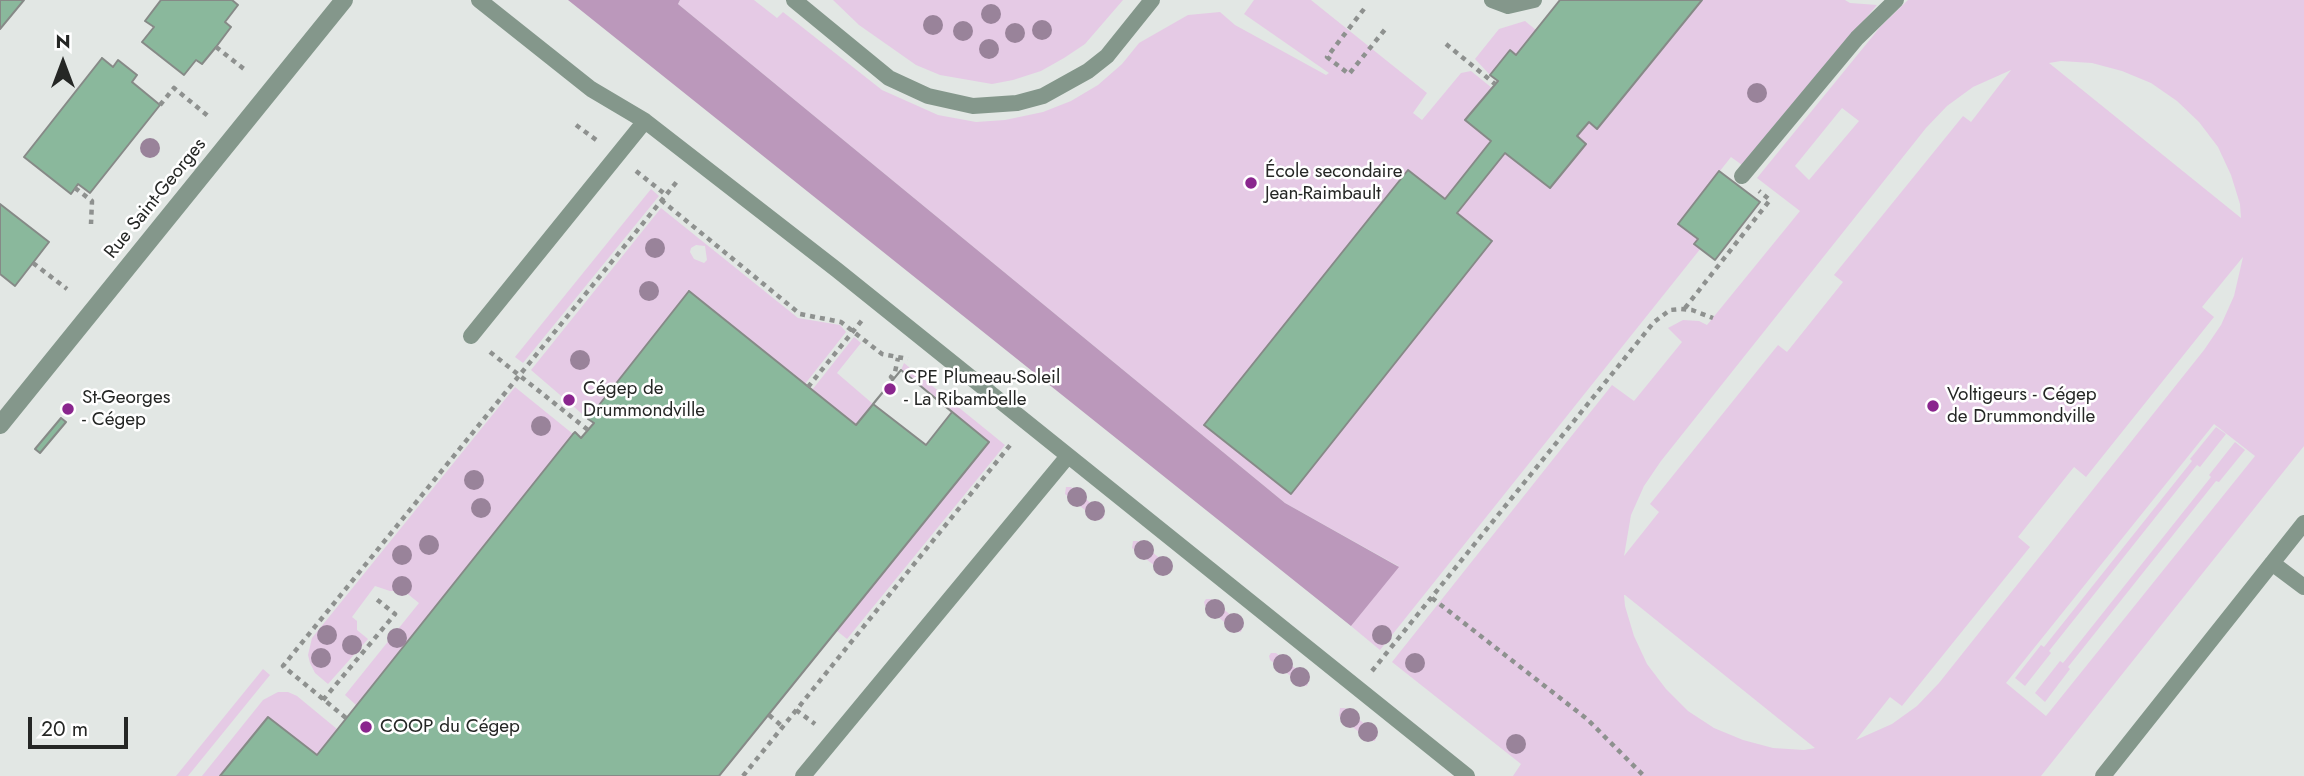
<!DOCTYPE html>
<meta charset="utf-8">
<style>
body{margin:0}
#map{position:relative;width:2304px;height:776px;overflow:hidden;background:#e2e7e4;font-family:Jost,sans-serif}
canvas{display:block}
.north{position:absolute;left:28px;top:28px;width:70px;height:70px;-webkit-text-stroke:5px #fff;paint-order:stroke;rotate:0deg;font-size:19px;font-weight:700;line-height:28px;text-align:center;color:#252725}
.north::after{content:'';display:block;margin:auto;width:24px;height:32px;background:#252725;clip-path:polygon(50% 0,100% 100%,50% 72%,0 100%)}
.scale{position:absolute;left:28px;top:717px;width:100px;height:32px;box-sizing:border-box;border:4px solid #252725;border-top:0;padding-left:9px;font-size:21px;line-height:24px;white-space:nowrap;color:#252725;-webkit-text-stroke:5px #fff;paint-order:stroke}
</style>
<div id="map">
<canvas width="2304" height="776"></canvas>
<div class="north">N</div>
<div class="scale">20 m</div>
</div>
<script>
const ctx = document.querySelector('canvas').getContext('2d');
ctx.lineJoin = 'round';
function fillPath(path, color) { ctx.fillStyle = color; ctx.fill(path, 'evenodd'); }
const poly = rows => new Path2D(rows.map(r => 'M' + r).join(''));
function stroke(path, color, width, dash) { ctx.strokeStyle = color; ctx.lineWidth = width; ctx.lineCap = dash ? 'butt' : 'round'; ctx.setLineDash(dash || []); ctx.stroke(path); }
function write(font, color, halo, rows, align = 'center') {
  ctx.font = font + ' Jost,sans-serif'; ctx.lineWidth = 5; ctx.setLineDash([]); ctx.textBaseline = 'middle'; ctx.strokeStyle = halo; ctx.fillStyle = color; for (const [text, x, y, turn = 0] of rows) {
    ctx.save(); ctx.translate(x, y); ctx.rotate((+turn || 0) * Math.PI / 180); ctx.textAlign = isNaN(turn) ? turn : align; if (halo) ctx.strokeText(text, 0, 0); ctx.fillText(text, 0, 0); ctx.restore();
  }
}
fillPath(poly([
 [680,0,754,0,777,18,783,12,882,90,938,115,976,122,1005,120,1043,112,1071,101,1098,85,1122,64,1139,43,1188,15,1220,12,1235,25,1326,75,1329,73,1244,14,1254,0,1311,0,1427,93,1413,113,1422,120,1461,73,1471,71,1492,88,1465,120,1491,141,1445,199,1408,170,1204,425,1291,494,1492,241,1457,213,1505,153,1550,188,1586,144,1577,136,1589,122,1598,128,1702,0,1845,0,1850,3,1877,5,1742,165,1731,157,1679,223,1698,239,1695,244,1701,248,1380,650,1351,626,1398,566,1285,503,678,4],
 [833,0,1123,0,1085,44,1064,58,1041,71,1013,80,992,84,940,75,916,65,859,25],
 [1908,0,2304,0,2304,446,2041,776,1513,776,1521,764,1392,662,1612,385,1634,401,1682,342,1668,328,1683,320,1699,321,1707,325,1800,211,1757,178,1881,26],
 [2061,61,2092,63,2122,71,2151,83,2177,101,2199,122,2218,147,2231,175,2240,204,2241,218,2049,63],
 [2011,70,1971,122,1963,116,1834,275,1843,282,1787,352,1778,345,1650,504,1659,512,1624,556,1631,515,1644,486,1661,461,1926,128,1947,106,1973,87],
 [1842,108,1859,121,1809,180,1795,166],
 [2243,257,2234,296,2221,325,2204,350,1939,683,1917,706,1892,724,1856,740,1890,697,1902,706,2030,547,2018,537,2074,467,2086,477,2214,317,2202,307],
 [2214,424,2255,456,2046,716,2006,683],
 [1624,595,1625,595,1815,748,1804,750,1773,748,1743,740,1714,728,1688,711,1666,689,1647,664,1634,636,1625,606],
 [1525,21,1536,30,1516,55,1510,50,1490,75,1475,59,1499,29],
 [651,189,659,196,523,363,515,357],
 [661,208,798,318,840,325,846,332,805,384,689,292,588,419,531,370],
 [696,245,705,246,707,260,704,263,694,259,690,252,691,248],
 [854,337,861,343,837,373,873,404,856,425,812,390],
 [904,363,1005,445,847,639,837,631,988,442,901,370],
 [515,387,573,434,356,705,345,695,419,603,404,591,390,591,375,586,352,617,357,621,357,630,368,639,328,684,315,673,310,663,308,655,312,638],
 [2216,427,2226,434,2200,467,2197,465,2049,651,2051,653,2025,686,2015,678,2041,645,2044,647,2192,461,2190,459],
 [2235,442,2245,450,2219,482,2216,481,2068,667,2070,669,2045,702,2035,693,2060,661,2063,663,2211,477,2209,475],
 [1066,487,1071,487,1103,513,1104,517,1101,520,1096,519,1065,494],
 [1133,541,1138,541,1171,567,1169,574,1164,573,1132,548],
 [1206,599,1211,599,1243,625,1241,632,1236,632,1205,606,1204,602],
 [1271,653,1276,653,1309,679,1307,686,1302,685,1270,660,1269,656],
 [263,669,270,675,188,776,176,776],
 [278,692,288,692,297,696,337,729,317,755,268,717,220,776,202,776,263,700],
 [1340,708,1345,708,1377,734,1375,741,1370,741,1339,716]
]), '#e5cae5');
fillPath(poly([
 [568,0,680,0,678,4,1285,503,1399,567,1351,626]
]), '#bb98bb');
const building = poly([
 [0,0,24,0,0,29,0,0],
 [161,0,232,0,238,5,225,22,231,27,216,47,202,64,196,60,184,75,142,42,154,27,145,21,161,0],
 [1560,0,1702,0,1597,129,1589,122,1577,136,1586,144,1550,188,1505,153,1457,213,1492,241,1291,494,1204,425,1408,170,1445,199,1491,141,1465,120,1498,81,1490,75,1510,50,1516,55,1560,0],
 [102,58,113,67,118,60,137,75,132,82,160,105,90,193,78,184,71,194,24,157,102,58],
 [1719,171,1760,202,1715,260,1694,244,1698,239,1678,224,1719,171],
 [0,204,49,242,15,286,0,274,0,204],
 [689,291,856,425,901,370,989,442,719,776,220,776,268,717,317,755,573,434,575,432,581,438,594,423,588,419,689,291],
 [901,370,952,412,926,445,873,404,901,370],
 [61,418,66,422,40,453,35,449,61,418]
]);
fillPath(building, '#8ab89c');
stroke(building, '#868a87', 2);
stroke(poly([
 [1364,9,1327,57,1349,74,1387,27],
 [1446,44,1495,84],
 [216,47,244,69],
 [160,105,174,88,208,116],
 [576,125,599,142],
 [636,171,666,195],
 [75,188,92,201,91,224],
 [661,200,800,314,841,322,882,354,908,359],
 [33,263,67,289],
 [1685,308,1770,200,1759,191],
 [490,352,588,430],
 [893,379,891,377,895,372,898,358],
 [808,387,863,319],
 [1432,598,1587,719,1644,776],
 [1372,671,1654,322,1670,310,1681,309,1692,310,1713,318],
 [323,700,395,614,375,598],
 [796,710,815,724],
 [769,715,783,727],
 [346,718,283,666,679,179],
 [743,776,1011,444,1010,442]
]), '#8e918f', 4.5, [5, 5]);
stroke(poly([
 [479,0,591,89,645,121,837,270,1467,776],
 [794,0,889,78,928,96,973,106,1017,103,1043,96,1088,71,1107,56,1152,0],
 [1492,0,1508,6,1534,0],
 [1742,176,1857,38,1896,0],
 [471,336,645,121],
 [2272,563,2304,587],
 [803,776,1068,456],
 [2103,776,2304,523]
]), '#84978b', 16);
stroke(poly([
 [0,425,344,0]
]), '#84978b', 18);
ctx.fillStyle = '#99839a';
for (const [x, y] of [
 [991,14],
 [933,25],
 [1042,30],
 [963,31],
 [1015,33],
 [989,49],
 [1757,93],
 [150,148],
 [655,248],
 [649,291],
 [580,360],
 [541,426],
 [474,480],
 [1077,497],
 [481,508],
 [1095,511],
 [429,545],
 [1144,550],
 [402,555],
 [1163,566],
 [402,586],
 [1215,609],
 [1234,623],
 [327,635],
 [1382,635],
 [397,638],
 [352,645],
 [321,658],
 [1415,663],
 [1283,664],
 [1300,677],
 [1350,718],
 [1368,732],
 [1516,744]
]) { ctx.beginPath(); ctx.arc(x, y, 10, 0, 2 * Math.PI); ctx.fill(); }
for (const [x, y, r, color] of [
 [1251,183,7,"#8a268e"],
 [890,389,7,"#8a268e"],
 [569,400,7,"#8a268e"],
 [1933,406,7,"#8a268e"],
 [68,409,7,"#8a268e"],
 [366,727,7,"#8a268e"]
]) { const dot = new Path2D(); dot.arc(x, y, r, 0, 2 * Math.PI); ctx.fillStyle = color; ctx.fill(dot); stroke(dot, '#fff', 2.5); }
write('19px', '#252725', '#fff', [
 ["École secondaire",1265,172],
 ["Jean-Raimbault",1265,194],
 ["CPE Plumeau-Soleil",904,378],
 ["- La Ribambelle",904,400],
 ["Cégep de",583,389],
 ["Drummondville",583,411],
 ["Voltigeurs - Cégep",1947,395],
 ["de Drummondville",1947,417],
 ["St-Georges",82,398],
 ["- Cégep",82,420],
 ["COOP du Cégep",380,727]
], 'left');
write('19px', '#252725', '#fff', [
 ["Rue Saint-Georges",156,199,-51]
]);
</script>
